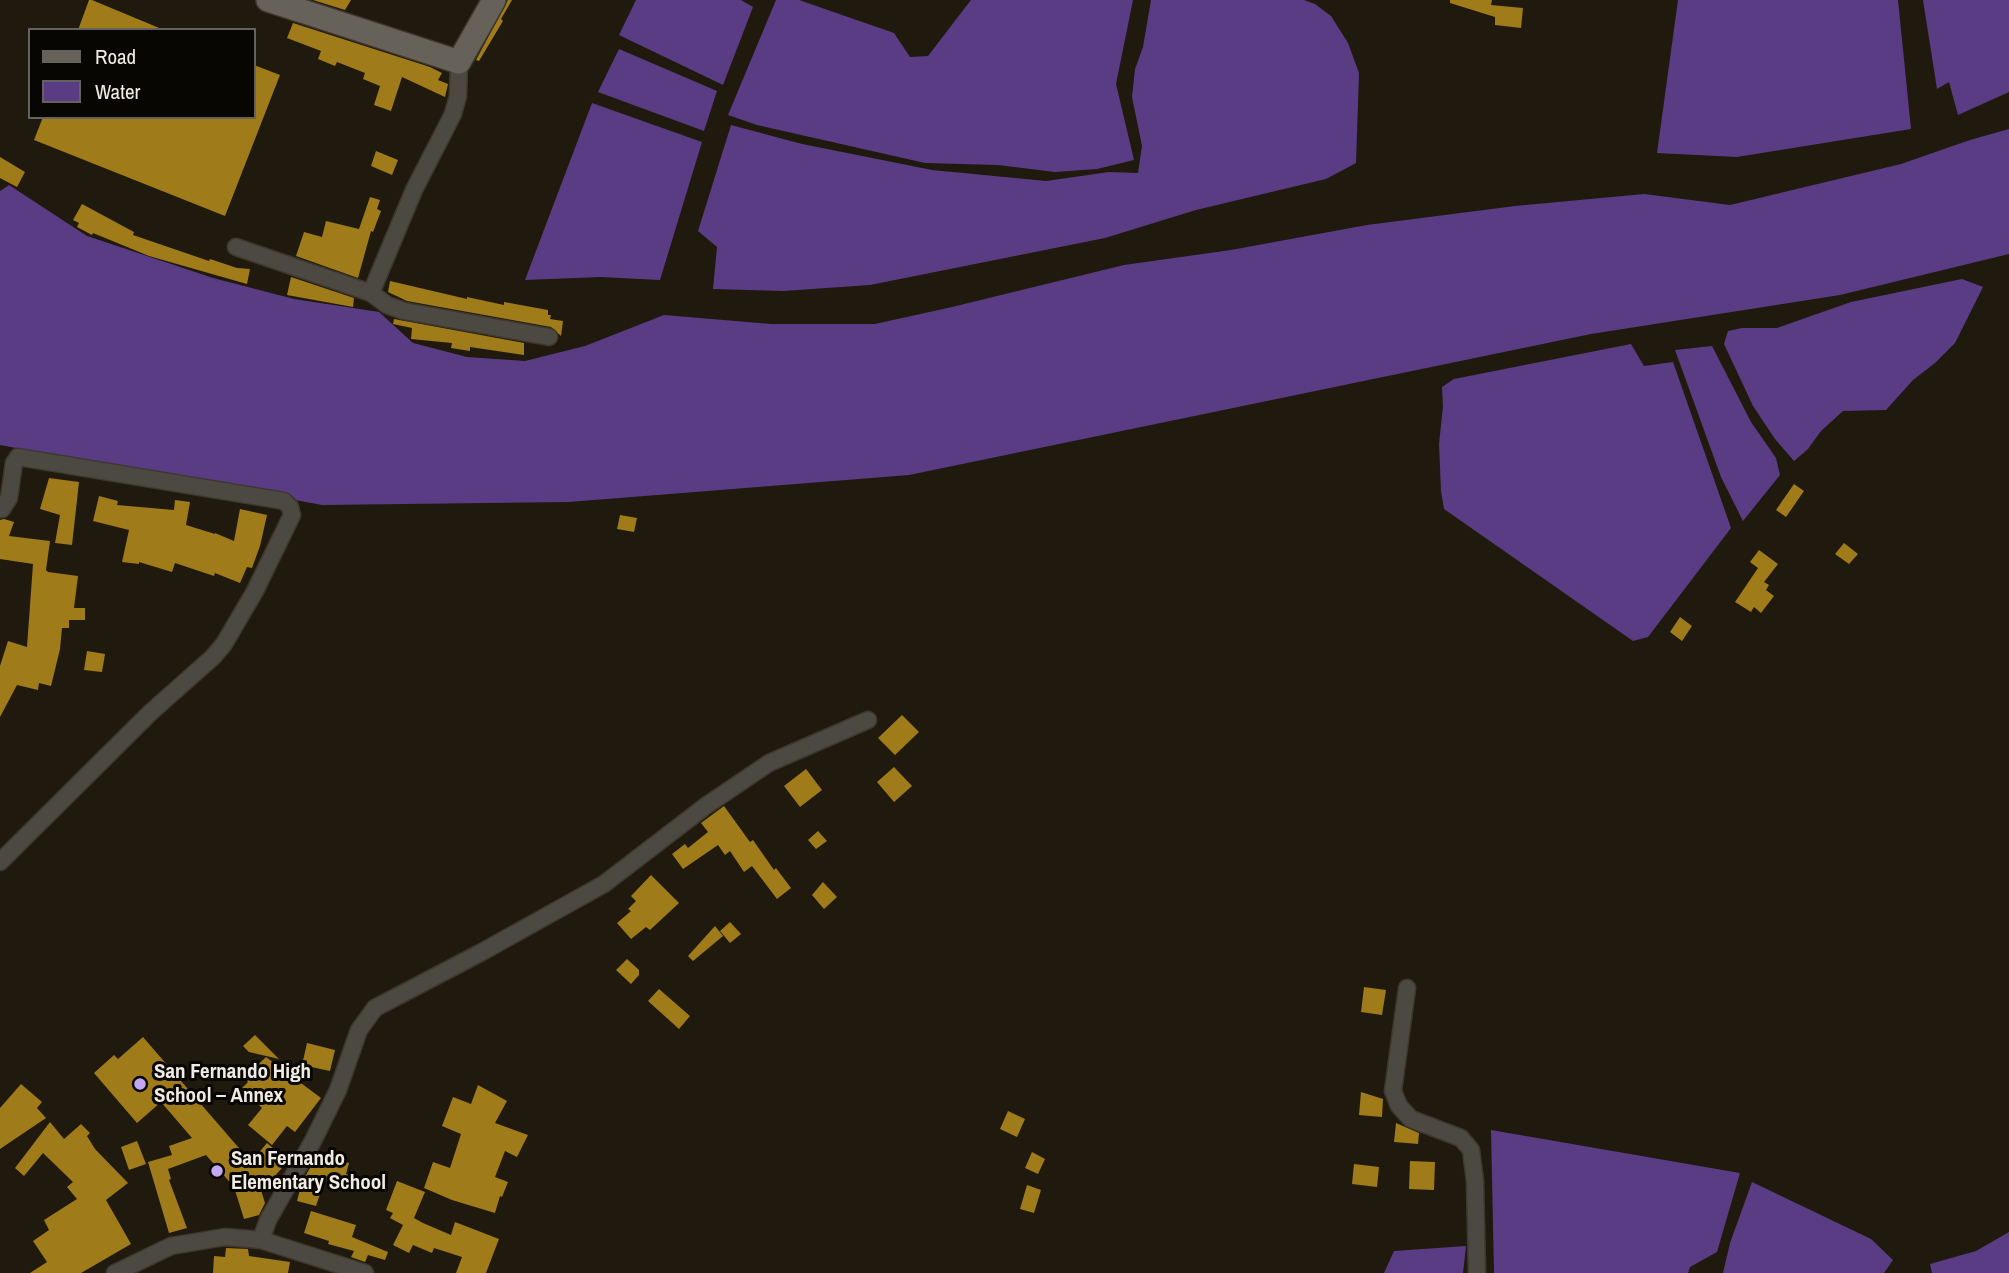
<!DOCTYPE html>
<meta charset="utf-8">
<style>
body{margin:0}
#map{position:relative;width:2009px;height:1273px;overflow:hidden;background:#201a0e;font-family:"Archivo Narrow",sans-serif}
canvas{display:block}
.legend{position:absolute;left:28px;top:28px;width:228px;height:91px;box-sizing:border-box;background:#080603;border:2px solid #65625d;margin:0;padding:9px 12px;list-style:none;font-size:21px;color:#f0ece4}
.legend li{display:flex;align-items:center;gap:14px;height:35px}
.legend b{width:35px;border:2px solid #65625d}
</style>
<div id="map">
<canvas width="2009" height="1273"></canvas>
<ul class="legend">
<li><b style="height:9px;background:#676259"></b>Road</li>
<li><b style="height:19px;background:#593c83"></b>Water</li>
</ul>
</div>
<script>
const ctx = document.querySelector('canvas').getContext('2d');
ctx.lineJoin = 'round';
function fillPath(path, color) { ctx.fillStyle = color; ctx.fill(path, 'evenodd'); }
const poly = rows => new Path2D(rows.map(r => 'M' + r).join(''));
function stroke(path, color, width, dash) { ctx.strokeStyle = color; ctx.lineWidth = width; ctx.lineCap = dash ? 'butt' : 'round'; ctx.setLineDash(dash || []); ctx.stroke(path); }
function write(font, color, halo, rows, align = 'center') {
  ctx.font = font + ' "Archivo Narrow",sans-serif'; ctx.lineWidth = 6; ctx.setLineDash([]); ctx.textBaseline = 'middle'; ctx.strokeStyle = halo; ctx.fillStyle = color; for (const [text, x, y, turn = 0] of rows) {
    ctx.save(); ctx.translate(x, y); ctx.rotate((+turn || 0) * Math.PI / 180); ctx.textAlign = isNaN(turn) ? turn : align; if (halo) ctx.strokeText(text, 0, 0); ctx.fillText(text, 0, 0); ctx.restore();
  }
}
fillPath(poly([
 [636,0,741,0,753,7,723,85,619,35],
 [776,0,799,0,894,33,910,57,928,56,971,0,1133,0,1116,84,1134,160,1097,169,1055,172,998,165,925,163,757,125,728,115],
 [1151,0,1304,0,1315,4,1331,16,1348,43,1359,73,1356,163,1326,179,1196,210,1105,238,870,285,783,291,713,289,717,247,698,231,731,125,802,144,932,170,1046,181,1109,172,1138,173,1142,146,1132,97,1135,69,1143,47],
 [1678,0,1898,0,1911,129,1737,157,1657,153],
 [1923,0,2009,0,2009,92,1958,115,1949,82,1937,89],
 [619,49,717,91,704,131,598,92],
 [592,103,702,142,660,280,601,277,525,280],
 [2009,129,2009,254,1840,295,1591,334,909,475,569,502,322,505,0,445,0,191,9,185,87,236,213,278,294,299,379,312,413,343,467,357,525,361,585,346,664,315,771,324,875,324,952,307,1124,265,1231,250,1367,225,1515,206,1644,194,1730,205,1901,164,1970,140],
 [1962,279,1983,287,1955,343,1935,363,1913,380,1886,410,1843,411,1821,431,1808,449,1794,461,1775,439,1753,406,1724,344,1728,331,1742,328,1777,328,1851,302],
 [1631,344,1644,366,1673,362,1731,528,1648,637,1633,641,1444,509,1441,491,1439,444,1443,406,1442,387,1454,379],
 [1712,346,1751,422,1776,458,1780,475,1743,521,1721,477,1675,350],
 [1491,1130,1740,1173,1717,1252,1690,1267,1688,1273,1494,1273],
 [1752,1182,1871,1239,1893,1260,1884,1273,1723,1273,1730,1243],
 [2009,1232,2009,1273,1932,1273,1930,1264,1976,1251],
 [1466,1246,1463,1273,1384,1273,1394,1251]
]), '#593c83');
fillPath(poly([
 [89,0,92,0,164,30,78,30],
 [313,0,351,0,345,10],
 [508,0,512,0,501,19,503,21,479,61,476,60],
 [1450,0,1492,0,1491,5,1523,8,1521,28,1495,25,1495,17,1450,3],
 [293,23,430,67,442,73,438,80,448,84,445,97,402,77,391,111,374,105,380,86,363,79,365,73,337,62,335,66,318,59,321,51,287,38],
 [254,65,280,75,225,216,34,140,43,117,254,117],
 [376,151,398,160,392,175,371,166],
 [0,157,25,172,17,187,0,178],
 [370,197,380,200,377,209,381,211,373,232,371,231,358,278,296,256,304,232,322,237,326,221,359,229],
 [82,204,134,232,133,235,209,261,210,259,237,268,250,269,247,284,149,256,93,233,92,235,77,227,79,223,73,220],
 [291,277,354,298,353,307,287,295],
 [390,281,467,299,467,297,504,305,504,302,548,310,548,315,551,315,550,319,563,321,561,336,551,327,407,301,388,292],
 [394,319,524,343,524,355,470,347,470,351,451,348,452,343,411,339,412,328,393,324],
 [49,478,79,482,72,545,55,543,60,515,40,509],
 [1794,484,1804,491,1786,517,1776,510],
 [99,496,118,501,117,505,174,510,175,500,190,502,186,525,215,534,215,533,234,541,240,509,267,515,260,546,252,568,247,567,240,583,215,573,214,576,175,563,172,572,139,562,139,564,122,562,129,530,93,521],
 [620,515,637,518,634,532,617,529],
 [4,519,14,522,9,536,50,541,46,570,48,572,78,576,74,608,85,608,85,620,69,620,69,628,62,628,60,649,51,686,39,683,38,690,17,685,0,717,0,666,8,641,27,647,33,564,0,559,0,520],
 [1844,543,1858,554,1849,564,1835,554],
 [1759,550,1778,564,1764,582,1769,585,1766,590,1774,596,1761,613,1754,607,1751,612,1735,602,1758,568,1750,562],
 [1680,617,1692,626,1682,641,1670,632],
 [87,651,105,654,102,672,84,670],
 [902,715,919,732,895,755,878,738],
 [894,767,912,786,894,802,877,782],
 [806,769,822,790,800,807,784,786],
 [724,806,750,842,753,840,774,870,776,868,791,888,777,899,752,866,744,872,730,851,725,855,718,845,683,869,672,854,685,844,688,848,708,832,701,823],
 [818,831,827,841,816,849,808,840],
 [651,875,679,903,650,930,646,927,631,939,617,923,631,911,628,909,636,901,631,896],
 [823,882,837,897,824,909,812,895],
 [730,922,741,934,730,943,720,931],
 [715,926,723,936,693,961,688,956],
 [627,959,639,970,639,975,631,984,616,970],
 [1364,987,1386,990,1382,1015,1361,1012],
 [659,989,690,1016,679,1029,648,1001],
 [255,1035,279,1059,249,1052,243,1046],
 [143,1037,251,1162,267,1143,288,1161,267,1185,260,1187,265,1203,259,1215,244,1219,234,1187,206,1155,168,1169,171,1179,169,1180,187,1228,169,1233,148,1162,172,1155,169,1146,192,1138,161,1102,137,1123,94,1073,114,1055,118,1059],
 [307,1043,335,1050,330,1071,302,1065],
 [266,1057,321,1098,295,1132,287,1126,272,1145,248,1125,262,1108,242,1088,248,1082,244,1078],
 [21,1084,42,1102,37,1108,46,1118,0,1149,0,1108],
 [478,1085,507,1101,495,1123,528,1135,517,1157,505,1151,495,1177,508,1182,502,1197,500,1196,495,1213,452,1200,424,1188,433,1162,450,1168,461,1134,442,1126,453,1097,471,1104],
 [1361,1092,1383,1099,1382,1117,1359,1115],
 [1008,1111,1025,1119,1017,1137,1000,1129],
 [50,1122,64,1139,81,1124,90,1133,87,1136,95,1149,128,1183,106,1200,131,1244,81,1273,30,1273,47,1262,33,1241,49,1230,44,1220,77,1199,67,1187,73,1182,43,1153,24,1176,15,1168],
 [1396,1123,1419,1133,1418,1144,1394,1142],
 [137,1141,146,1164,129,1170,121,1147],
 [1032,1152,1045,1159,1038,1174,1025,1168],
 [334,1158,349,1163,346,1174,361,1180,356,1192,325,1179,316,1206,297,1201,302,1182,314,1161,331,1167],
 [1410,1161,1435,1162,1434,1190,1409,1189],
 [1354,1164,1379,1167,1377,1187,1352,1184],
 [397,1181,425,1192,414,1218,423,1223,451,1235,455,1222,499,1239,486,1273,456,1273,462,1257,434,1248,432,1253,413,1245,409,1253,393,1245,403,1225,390,1218,393,1213,386,1210],
 [1027,1185,1041,1190,1034,1213,1020,1209],
 [311,1211,356,1225,352,1237,388,1252,385,1260,368,1255,365,1262,351,1257,354,1251,328,1244,329,1241,304,1233],
 [226,1248,248,1249,249,1256,290,1262,288,1273,213,1273,214,1256,225,1257]
]), '#a07b1a');
const street = poly([
 [236,247,371,293,414,190,453,114,458,96,459,62],
 [371,293,387,305,404,311,549,337],
 [0,509,2,509,9,498,14,463,18,457,284,501,290,507,292,515,255,591,224,644,213,657,151,712,0,862],
 [1407,988,1393,1091,1399,1106,1411,1119,1461,1138,1471,1150,1475,1181,1477,1273],
 [261,1240,268,1220,313,1141,338,1090,359,1030,375,1008,480,953,604,884,707,805,769,763,868,720],
 [115,1273,171,1246,225,1237,261,1240,365,1273]
]);
const secondary = poly([
 [268,0,459,62,494,0]
]);
stroke(street, '#3d372c', 19);
stroke(secondary, '#3d372c', 26);
stroke(street, '#4c4943', 16);
stroke(secondary, '#676259', 23);
for (const [x, y, r, color] of [
 [140,1084,7,"#c3a7f2"],
 [217,1171,7,"#c3a7f2"]
]) { const dot = new Path2D(); dot.arc(x, y, r, 0, 2 * Math.PI); ctx.fillStyle = color; ctx.fill(dot); stroke(dot, '#080603', 2.5); }
write('bold 21px', '#f0ece4', '#080603', [
 ["San Fernando High",154,1072],
 ["School – Annex",154,1096],
 ["San Fernando",231,1159],
 ["Elementary School",231,1183]
], 'left');
</script>
